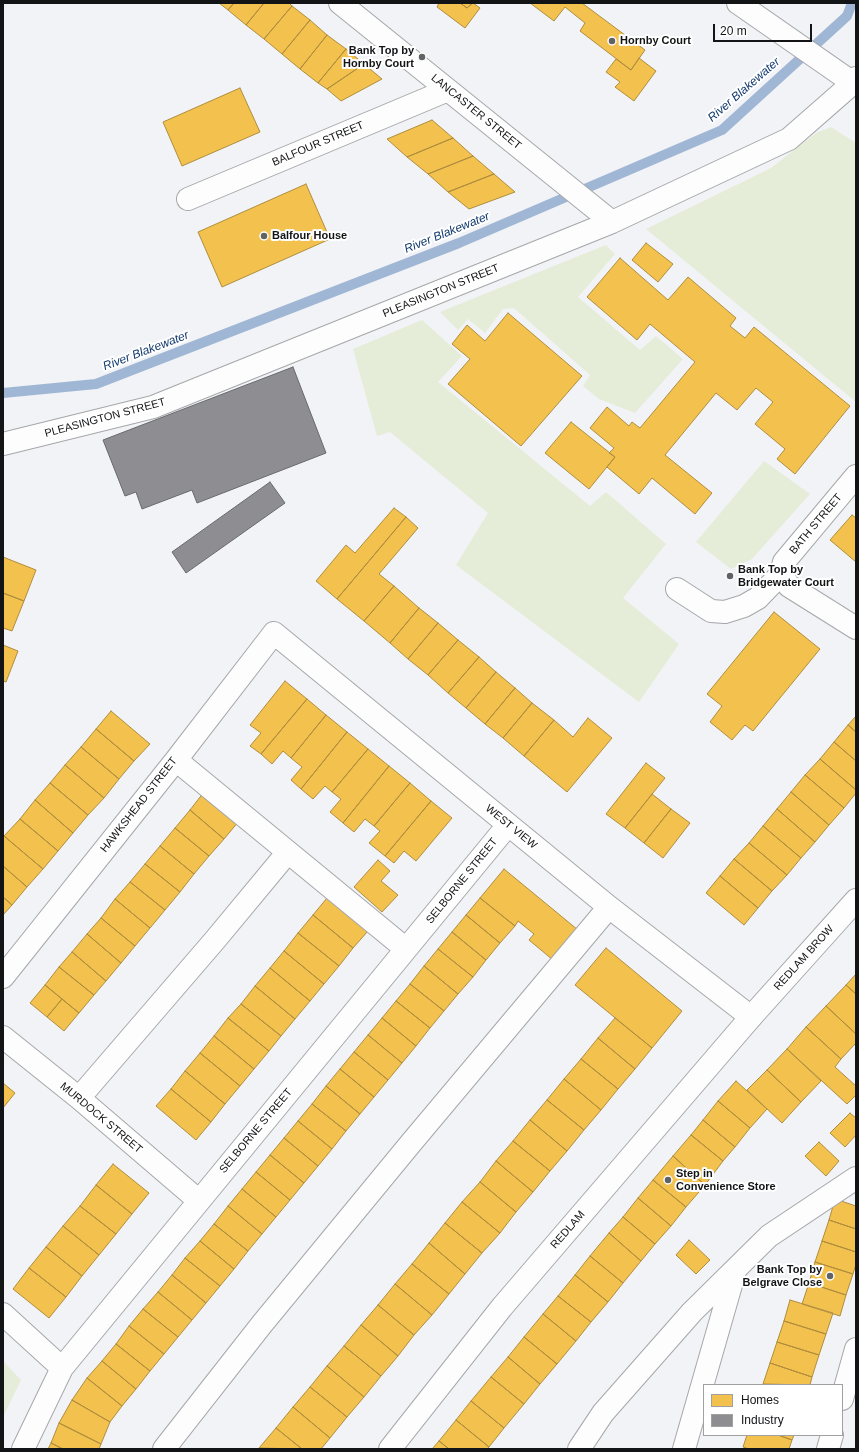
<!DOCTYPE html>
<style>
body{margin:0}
#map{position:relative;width:859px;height:1452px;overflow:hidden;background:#f1f3f6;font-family:Arial,sans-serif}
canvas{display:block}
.frame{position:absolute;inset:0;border:4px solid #131416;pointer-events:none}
.legend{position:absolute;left:703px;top:1384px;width:140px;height:52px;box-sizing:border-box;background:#fff;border:1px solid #a1a1a2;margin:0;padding:5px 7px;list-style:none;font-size:12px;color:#131416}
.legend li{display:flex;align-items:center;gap:8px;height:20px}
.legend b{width:20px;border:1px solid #a1a1a2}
.scale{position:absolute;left:713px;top:24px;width:99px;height:18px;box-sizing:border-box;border:2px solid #131416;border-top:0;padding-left:5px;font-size:12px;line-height:14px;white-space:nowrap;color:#131416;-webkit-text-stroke:3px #fff;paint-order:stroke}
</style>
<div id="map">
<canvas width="859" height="1452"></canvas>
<div class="frame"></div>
<ul class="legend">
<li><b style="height:11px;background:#f2c14e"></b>Homes</li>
<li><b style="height:11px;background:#8d8d92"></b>Industry</li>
</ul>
<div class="scale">20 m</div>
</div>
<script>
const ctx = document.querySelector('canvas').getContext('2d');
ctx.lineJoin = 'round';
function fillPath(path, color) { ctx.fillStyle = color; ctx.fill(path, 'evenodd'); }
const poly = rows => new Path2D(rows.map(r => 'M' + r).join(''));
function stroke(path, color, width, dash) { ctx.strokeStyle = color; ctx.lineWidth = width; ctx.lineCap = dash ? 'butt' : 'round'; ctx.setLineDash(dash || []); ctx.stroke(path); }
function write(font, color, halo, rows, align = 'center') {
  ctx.font = font + ' Arial,sans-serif'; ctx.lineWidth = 4; ctx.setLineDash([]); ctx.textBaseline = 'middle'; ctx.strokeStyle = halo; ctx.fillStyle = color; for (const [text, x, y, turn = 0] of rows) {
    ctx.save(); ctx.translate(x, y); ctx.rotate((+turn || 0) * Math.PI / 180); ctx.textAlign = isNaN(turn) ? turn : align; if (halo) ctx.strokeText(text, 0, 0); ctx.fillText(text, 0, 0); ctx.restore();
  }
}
fillPath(poly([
 [831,127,856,143,856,402,646,229,771,168,816,133],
 [606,245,615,254,578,297,640,350,656,336,683,359,635,413,599,399,583,386,590,375,514,308,503,309,485,333,468,319,458,330,440,312],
 [422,320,462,356,438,382,590,506,606,492,666,544,623,598,679,644,639,702,456,565,488,513,390,432,377,436,353,349],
 [764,461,810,494,752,559,731,569,696,542],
 [3,1361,21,1380,3,1417]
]), '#e5edd9');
const homes = poly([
 [219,3,234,3,228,10,219,3],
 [234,3,264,3,246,25,228,10,234,3],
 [264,3,289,3,292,6,264,39,246,25,264,3],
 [439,3,460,3,467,8,473,3,480,8,465,28,437,7,439,3],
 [460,3,472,3,467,8,460,3],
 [530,3,582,3,645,50,631,70,580,31,585,23,565,7,554,21,530,3],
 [292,6,310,20,282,54,264,39,292,6],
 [310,20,327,35,300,69,282,54,310,20],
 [327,35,346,49,318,83,300,69,327,35],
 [346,49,364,64,327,89,318,83,346,49],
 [639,58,656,71,634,101,615,87,620,82,606,72,616,59,631,70,639,58],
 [364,64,382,79,341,101,327,89,364,64],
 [240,88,260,132,182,166,163,122,240,88],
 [432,120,453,138,407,157,387,139,432,120],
 [453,138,473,156,428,174,407,157,453,138],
 [473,156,494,174,448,192,428,174,473,156],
 [494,174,515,192,469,209,448,192,494,174],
 [306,184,330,239,222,287,198,232,306,184],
 [646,243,673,264,658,282,632,260,646,243],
 [620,258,668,300,688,277,736,318,730,326,745,338,754,327,850,406,795,474,777,459,785,449,755,424,773,402,756,388,737,410,716,393,665,455,712,493,695,514,652,478,639,494,607,467,615,457,609,453,614,448,590,428,607,407,629,426,632,422,640,428,695,362,650,324,637,340,587,297,620,258],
 [508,313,582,376,521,446,448,384,470,359,452,344,467,325,485,341,508,313],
 [571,422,615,457,589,489,545,453,571,422],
 [394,508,406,517,337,599,316,581,346,545,355,553,394,508],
 [852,515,856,518,856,562,830,540,852,515],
 [406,517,418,528,379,574,394,586,364,621,337,599,406,517],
 [3,557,36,570,24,601,3,593,3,557],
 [394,586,419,608,390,643,364,621,394,586],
 [3,593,24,601,12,631,3,628,3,593],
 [419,608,438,623,408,659,390,643,419,608],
 [774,612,820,649,753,731,745,725,732,740,710,722,722,706,707,694,774,612],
 [438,623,458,640,428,675,408,659,438,623],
 [458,640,479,657,448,693,428,675,458,640],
 [3,645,18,651,6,682,3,681,3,645],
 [479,657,496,672,466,708,448,693,479,657],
 [496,672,515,688,485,724,466,708,496,672],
 [285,681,307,699,261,754,250,746,261,733,250,725,285,681],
 [515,688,532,703,503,738,485,724,515,688],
 [307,699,326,715,291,758,283,751,272,764,261,754,307,699],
 [532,703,554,720,524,756,503,738,532,703],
 [111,711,150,744,134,761,96,729,111,711],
 [326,715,347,732,301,789,291,780,302,767,291,758,326,715],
 [856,716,856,732,848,725,856,716],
 [588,718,612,738,567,792,524,756,554,720,573,737,588,718],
 [848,725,856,732,856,761,834,742,848,725],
 [96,729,134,761,119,779,81,747,96,729],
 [347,732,368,749,332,792,325,786,313,799,301,789,347,732],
 [834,742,856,761,856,790,820,759,834,742],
 [81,747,119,779,104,798,65,765,81,747],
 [368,749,389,766,343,823,330,812,341,799,332,792,368,749],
 [820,759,856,790,856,793,844,808,805,775,820,759],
 [646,763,665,778,625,828,606,814,646,763],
 [65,765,104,798,88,815,50,783,65,765],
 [389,766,410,783,374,826,365,819,354,832,343,823,389,766],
 [805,775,844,808,829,825,791,792,805,775],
 [50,783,88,815,73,833,35,800,50,783],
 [410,783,431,801,385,856,369,843,380,831,374,826,410,783],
 [204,792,239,821,224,839,190,810,204,792],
 [791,792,829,825,815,842,777,809,791,792],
 [652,794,671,809,644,843,625,828,652,794],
 [35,800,73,833,58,851,20,819,35,800],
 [431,801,452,818,416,861,404,851,394,863,385,856,431,801],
 [671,809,690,823,663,858,644,843,671,809],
 [777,809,815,842,801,858,763,826,777,809],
 [190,810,224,839,209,856,175,828,190,810],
 [20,819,58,851,43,869,4,836,20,819],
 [763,826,801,858,787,875,749,843,763,826],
 [175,828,209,856,194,874,160,846,175,828],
 [4,836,43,869,27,887,3,866,3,838,4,836],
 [749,843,787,875,772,891,734,859,749,843],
 [160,846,194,874,180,892,145,864,160,846],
 [734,859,772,891,758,908,720,876,734,859],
 [378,860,390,871,381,881,398,895,382,912,354,887,378,860],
 [145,864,180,892,165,910,130,882,145,864],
 [3,866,27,887,12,905,3,897,3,866],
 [504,869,578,930,553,960,529,940,534,934,518,921,515,926,480,898,504,869],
 [720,876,758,908,744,925,706,893,720,876],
 [130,882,165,910,150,928,115,899,130,882],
 [3,897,12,905,3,915,3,897],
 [327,898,368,931,353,948,313,915,327,898],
 [480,898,515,926,500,943,466,915,480,898],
 [115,899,150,928,135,946,101,918,115,899],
 [313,915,353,948,339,966,298,933,313,915],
 [466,915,500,943,486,960,452,932,466,915],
 [101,918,135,946,121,963,87,934,101,918],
 [452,932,486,960,473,977,438,949,452,932],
 [298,933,339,966,324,984,284,951,298,933],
 [87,934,121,963,106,981,72,952,87,934],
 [606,948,682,1011,652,1048,575,985,606,948],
 [438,949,473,977,458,994,424,966,438,949],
 [284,951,324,984,310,1001,270,968,284,951],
 [72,952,106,981,94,995,59,967,72,952],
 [424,966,458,994,444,1011,410,984,424,966],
 [59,967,94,995,79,1013,45,985,59,967],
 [270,968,310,1001,295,1019,255,986,270,968],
 [856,974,856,994,846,985,856,974],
 [410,984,444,1011,430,1028,396,1001,410,984],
 [45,985,62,999,47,1017,30,1003,45,985],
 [846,985,856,994,856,1034,826,1006,846,985],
 [255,986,295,1019,281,1036,241,1004,255,986],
 [62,999,79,1013,64,1031,47,1017,62,999],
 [396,1001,430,1028,416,1046,382,1018,396,1001],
 [241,1004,281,1036,269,1051,228,1018,241,1004],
 [826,1006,856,1034,856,1043,841,1059,806,1027,826,1006],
 [228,1018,269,1051,254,1069,214,1036,228,1018],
 [382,1018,416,1046,402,1063,368,1035,382,1018],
 [615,1018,652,1048,635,1069,598,1038,615,1018],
 [806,1027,841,1059,835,1067,856,1086,856,1095,847,1104,787,1049,806,1027],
 [368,1035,402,1063,388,1080,354,1052,368,1035],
 [214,1036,254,1069,240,1086,200,1053,214,1036],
 [598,1038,635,1069,618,1089,581,1059,598,1038],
 [787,1049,821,1081,801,1102,767,1070,787,1049],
 [354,1052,388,1080,374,1097,340,1069,354,1052],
 [200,1053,240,1086,225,1104,185,1071,200,1053],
 [581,1059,618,1089,601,1110,564,1079,581,1059],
 [340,1069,374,1097,360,1114,326,1086,340,1069],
 [767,1070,801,1102,782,1123,747,1090,767,1070],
 [185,1071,225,1104,211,1122,171,1089,185,1071],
 [564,1079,601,1110,584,1130,547,1100,564,1079],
 [736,1081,767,1109,750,1128,718,1101,736,1081],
 [3,1083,15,1093,3,1108,3,1083],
 [326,1086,360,1114,346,1131,312,1104,326,1086],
 [171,1089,211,1122,196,1140,156,1106,171,1089],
 [547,1100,584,1130,567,1151,530,1120,547,1100],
 [718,1101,750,1128,735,1147,703,1120,718,1101],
 [312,1104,346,1131,332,1149,298,1121,312,1104],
 [850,1113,856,1118,856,1135,845,1147,830,1133,850,1113],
 [530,1120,567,1151,550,1171,513,1141,530,1120],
 [703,1120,735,1147,723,1161,691,1135,703,1120],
 [298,1121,332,1149,318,1166,284,1138,298,1121],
 [691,1135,723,1161,705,1185,673,1156,691,1135],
 [284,1138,318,1166,304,1183,270,1155,284,1138],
 [513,1141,550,1171,533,1192,496,1161,513,1141],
 [819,1142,839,1161,826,1176,805,1156,819,1142],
 [270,1155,304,1183,290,1200,256,1172,270,1155],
 [673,1156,705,1185,686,1207,653,1180,673,1156],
 [496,1161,533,1192,516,1212,480,1182,496,1161],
 [113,1164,149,1193,132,1214,96,1185,113,1164],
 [256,1172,290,1200,276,1217,242,1189,256,1172],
 [653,1180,686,1207,671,1226,638,1198,653,1180],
 [480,1182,516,1212,500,1233,462,1202,480,1182],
 [96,1185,132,1214,116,1234,80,1206,96,1185],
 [242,1189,276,1217,262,1234,228,1206,242,1189],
 [638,1198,671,1226,655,1244,623,1217,638,1198],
 [835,1199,856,1206,856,1229,829,1220,835,1199],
 [462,1202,500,1233,482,1253,445,1223,462,1202],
 [80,1206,116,1234,99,1255,63,1226,80,1206],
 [228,1206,262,1234,248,1251,214,1224,228,1206],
 [623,1217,655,1244,641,1261,609,1233,623,1217],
 [829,1220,856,1229,856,1252,822,1241,829,1220],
 [445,1223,482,1253,465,1274,429,1243,445,1223],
 [214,1224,248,1251,234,1269,200,1241,214,1224],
 [63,1226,99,1255,82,1276,46,1247,63,1226],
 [609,1233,641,1261,623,1283,590,1256,609,1233],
 [689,1240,710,1260,696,1274,676,1255,689,1240],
 [200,1241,234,1269,220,1286,185,1258,200,1241],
 [822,1241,856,1252,856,1264,853,1274,815,1262,822,1241],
 [429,1243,465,1274,449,1294,412,1264,429,1243],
 [46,1247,82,1276,66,1297,29,1268,46,1247],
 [590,1256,623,1283,608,1302,575,1275,590,1256],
 [185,1258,220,1286,206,1303,172,1275,185,1258],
 [815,1262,853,1274,846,1295,809,1283,815,1262],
 [412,1264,449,1294,432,1315,395,1284,412,1264],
 [29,1268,66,1297,49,1318,13,1289,29,1268],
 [172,1275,206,1303,192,1320,158,1292,172,1275],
 [575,1275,608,1302,591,1322,558,1296,575,1275],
 [809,1283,846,1295,840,1316,802,1304,809,1283],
 [395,1284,432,1315,414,1335,378,1305,395,1284],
 [158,1292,192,1320,178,1337,143,1309,158,1292],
 [558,1296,591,1322,576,1341,543,1314,558,1296],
 [790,1300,833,1313,826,1334,784,1321,790,1300],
 [378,1305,414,1335,398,1356,361,1325,378,1305],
 [143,1309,178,1337,164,1354,129,1326,143,1309],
 [543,1314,576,1341,557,1364,524,1337,543,1314],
 [784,1321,826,1334,819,1355,777,1342,784,1321],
 [361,1325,398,1356,381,1376,344,1346,361,1325],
 [129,1326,164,1354,150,1371,116,1344,129,1326],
 [524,1337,557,1364,540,1384,508,1357,524,1337],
 [777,1342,819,1355,812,1377,770,1363,777,1342],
 [116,1344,150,1371,136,1389,102,1361,116,1344],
 [344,1346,381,1376,364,1397,327,1366,344,1346],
 [508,1357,540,1384,524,1404,491,1377,508,1357],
 [102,1361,136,1389,122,1406,87,1378,102,1361],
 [770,1363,812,1377,810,1385,763,1384,770,1363],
 [327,1366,364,1397,347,1417,310,1387,327,1366],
 [491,1377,524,1404,504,1428,471,1401,491,1377],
 [87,1378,122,1406,110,1422,72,1400,87,1378],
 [310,1387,347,1417,330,1438,293,1407,310,1387],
 [72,1400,110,1422,101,1444,59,1423,72,1400],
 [471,1401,504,1428,489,1447,456,1420,471,1401],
 [293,1407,330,1438,321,1449,302,1449,276,1428,293,1407],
 [456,1420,489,1447,487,1449,449,1449,439,1441,456,1420],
 [59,1423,101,1444,99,1449,63,1449,51,1443,59,1423],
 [276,1428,302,1449,259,1448,276,1428],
 [747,1435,778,1435,792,1440,789,1449,749,1449,743,1447,747,1435],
 [778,1435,794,1435,792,1440,778,1435],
 [439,1441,449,1449,432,1449,439,1441],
 [51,1443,63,1449,48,1449,51,1443]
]);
fillPath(homes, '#f2c14e');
stroke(homes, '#af8d3d', 1);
const industry = poly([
 [293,367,326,453,197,503,192,490,142,509,136,492,125,496,103,440,293,367],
 [270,482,285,503,186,573,172,552,270,482]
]);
fillPath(industry, '#8d8d92');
stroke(industry, '#68696d', 1);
stroke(poly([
 [3,393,96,384,459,243,722,130,847,16,852,3]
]), '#a0b6d5', 10);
const minor = poly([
 [340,3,612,222],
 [738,3,856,85],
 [188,199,448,90],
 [3,444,153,407,612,222,789,139,853,83,856,78],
 [781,574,789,586,856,628],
 [677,589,711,611,725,612,744,606,758,598,781,574,784,562,856,476],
 [288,852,406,949],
 [3,977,176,760,274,633,609,907,751,1017],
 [3,1037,79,1098,198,1200],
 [79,1098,215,940,288,852,176,760],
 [3,1314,62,1368],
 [842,1399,856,1349],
 [23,1449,62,1368,508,825],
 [164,1449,262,1324,411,1143,609,907],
 [579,1449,603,1413,692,1312,769,1236,856,1178],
 [684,1449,735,1271],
 [828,1449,832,1435]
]);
const major = poly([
 [390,1449,502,1307,751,1017,856,900]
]);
stroke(minor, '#a6a7a9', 24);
stroke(major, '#a6a7a9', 24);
stroke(minor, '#fdfdfe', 22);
stroke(major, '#fdfdfe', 22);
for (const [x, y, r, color] of [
 [612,41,4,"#616264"],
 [422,57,4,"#616264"],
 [264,236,4,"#616264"],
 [730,576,4,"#616264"],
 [668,1180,4,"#616264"],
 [830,1276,4,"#616264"]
]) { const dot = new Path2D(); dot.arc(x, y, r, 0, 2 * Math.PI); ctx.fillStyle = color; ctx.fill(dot); stroke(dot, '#fff', 1.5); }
write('bold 11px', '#131416', '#fff', [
 ["Hornby Court",620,41],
 ["Bank Top by",414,51,"right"],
 ["Hornby Court",414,64,"right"],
 ["Balfour House",272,236],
 ["Bank Top by",738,570],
 ["Bridgewater Court",738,583],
 ["Step in",676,1174],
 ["Convenience Store",676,1187],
 ["Bank Top by",822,1270,"right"],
 ["Belgrave Close",822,1283,"right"]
], 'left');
write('11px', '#131416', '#fff', [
 ["LANCASTER STREET",476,112,39],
 ["BALFOUR STREET",318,144,-23],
 ["PLEASINGTON STREET",441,291,-22],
 ["PLEASINGTON STREET",105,418,-15],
 ["BATH STREET",816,524,-50],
 ["HAWKSHEAD STREET",139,805,-52],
 ["WEST VIEW",511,827,39],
 ["SELBORNE STREET",462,881,-51],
 ["REDLAM BROW",804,958,-48],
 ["MURDOCK STREET",101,1118,40],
 ["SELBORNE STREET",256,1131,-50],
 ["REDLAM",568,1230,-49]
]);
write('italic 12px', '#11396e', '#fff', [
 ["River Blakewater",744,90,-41],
 ["River Blakewater",447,233,-22],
 ["River Blakewater",146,351,-21]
]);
</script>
